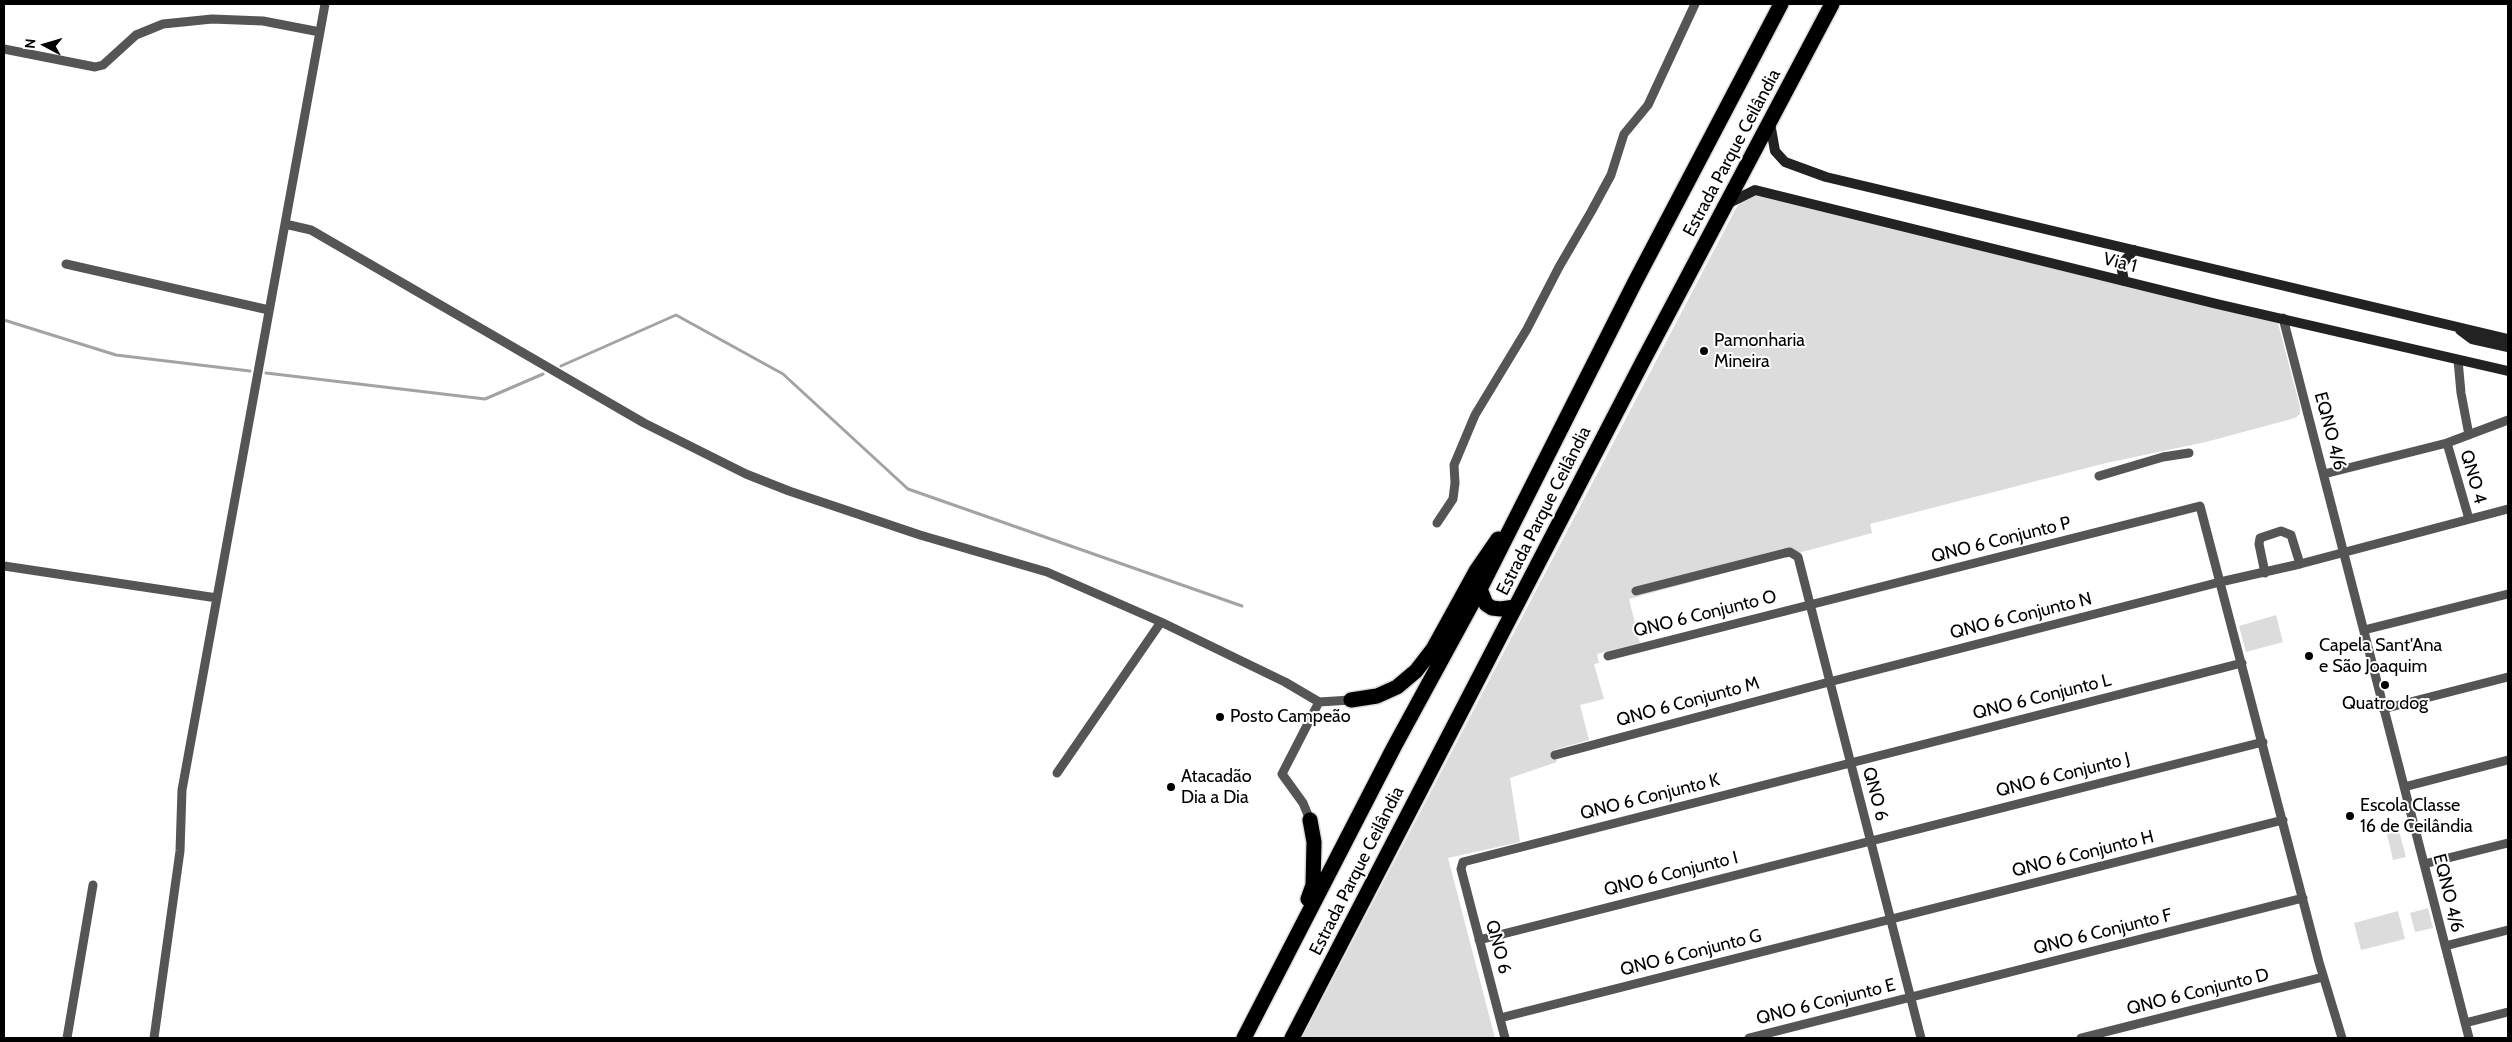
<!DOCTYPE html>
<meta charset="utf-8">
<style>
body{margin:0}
#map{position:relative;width:2512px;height:1042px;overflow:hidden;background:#fff;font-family:Cabin,sans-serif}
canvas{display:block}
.frame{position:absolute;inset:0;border:5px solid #000;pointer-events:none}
.north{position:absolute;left:20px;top:20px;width:50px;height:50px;-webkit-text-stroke:4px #fff;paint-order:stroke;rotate:276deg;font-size:14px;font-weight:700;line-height:20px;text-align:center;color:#000}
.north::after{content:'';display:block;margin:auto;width:18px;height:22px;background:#000;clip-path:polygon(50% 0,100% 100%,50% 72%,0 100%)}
</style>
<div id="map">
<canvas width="2512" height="1042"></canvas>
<div class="frame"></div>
<div class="north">N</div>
</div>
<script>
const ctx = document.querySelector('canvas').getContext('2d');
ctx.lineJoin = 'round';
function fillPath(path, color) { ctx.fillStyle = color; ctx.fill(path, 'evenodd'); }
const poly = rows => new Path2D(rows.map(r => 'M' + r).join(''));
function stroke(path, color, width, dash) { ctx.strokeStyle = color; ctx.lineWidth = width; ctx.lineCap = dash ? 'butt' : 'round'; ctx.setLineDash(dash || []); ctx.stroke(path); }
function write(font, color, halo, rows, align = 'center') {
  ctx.font = font + ' Cabin,sans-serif'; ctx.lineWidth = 4; ctx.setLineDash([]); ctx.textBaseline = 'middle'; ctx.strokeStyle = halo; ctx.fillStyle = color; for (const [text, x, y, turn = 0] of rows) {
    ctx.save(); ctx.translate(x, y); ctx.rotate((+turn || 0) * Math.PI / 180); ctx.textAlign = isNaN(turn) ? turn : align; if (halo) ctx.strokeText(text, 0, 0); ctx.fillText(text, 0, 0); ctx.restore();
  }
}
fillPath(poly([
 [1756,195,2278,323,2300,407,2300,414,2295,418,2206,442,2106,463,1870,524,1872,533,1629,599,1640,643,1597,654,1599,663,1594,664,1604,699,1580,705,1589,740,1554,750,1557,762,1510,778,1520,842,1448,858,1495,1038,1302,1038,1735,210,1741,201],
 [2276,615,2283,642,2246,652,2239,626],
 [2399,831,2406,857,2393,860,2387,834],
 [2428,908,2433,928,2415,932,2410,913],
 [2398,911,2405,939,2361,950,2354,923]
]), '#dcdcdc');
stroke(poly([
 [4,320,116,355,250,371],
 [561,366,676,315,783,374,908,489,1242,606],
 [266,373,485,399,543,374]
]), '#a3a3a3', 3);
const motorway = poly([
 [1480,589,1486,604,1492,608,1501,609,1515,607],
 [1351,700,1377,696,1397,687,1416,671,1433,649,1476,571,1498,539],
 [1308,899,1313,885,1314,842,1310,820],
 [1244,1038,1394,747,1480,589,1635,282,1781,4],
 [1292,1038,1643,361,1832,4]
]);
stroke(motorway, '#dbdbdb', 18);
stroke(poly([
 [4,49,95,67,103,65,136,35,163,24,212,19,263,21,320,32],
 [285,224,311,230,644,423,746,474,789,491,920,535,1047,572,1161,622,1285,682,1319,702,1351,700],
 [66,264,269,310],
 [2283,318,2469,1038],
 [2458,360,2461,393,2469,435],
 [2447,443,2469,519],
 [2324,474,2447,443,2508,420],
 [2099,476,2163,457,2189,453],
 [1437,523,1453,499,1455,483,1454,465,1475,415,1527,329,1559,267,1591,212,1611,175,1624,134,1648,105,1695,4],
 [4,566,217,598],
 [2265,573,2259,544,2260,538,2281,531,2291,535,2300,564],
 [1636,591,1785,553,1790,552,1798,557,1921,1038],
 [2364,630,2508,594],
 [1608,656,2200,506,2319,962,2342,1038],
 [2383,709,2508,677],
 [1555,755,1829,682,2220,582,2300,564,2508,509],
 [1057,773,1161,622],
 [2404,787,2508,760],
 [1310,820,1303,803,1282,774,1319,702],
 [2424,864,2508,843],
 [1479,940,2263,742],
 [2445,946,2508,930],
 [1500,1018,2283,820],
 [2465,1023,2508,1012],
 [67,1038,93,885],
 [154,1038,180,851,182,790,325,4],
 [1505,1038,1461,869,1463,862,2242,663],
 [1749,1038,2303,898],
 [2081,1038,2323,977]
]), '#555', 9);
stroke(poly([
 [1770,123,1775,151,1785,162,1826,177,2508,339],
 [1727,204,1755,190,2217,304,2508,371],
 [2124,281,2121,265,2134,250],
 [2460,330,2472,339,2508,347]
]), '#222', 10);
stroke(motorway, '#000', 15);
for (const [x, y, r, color] of [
 [1704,351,5,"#000"],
 [2309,656,5,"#000"],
 [2385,685,5,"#000"],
 [1220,717,5,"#000"],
 [1171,787,5,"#000"],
 [2350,816,5,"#000"]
]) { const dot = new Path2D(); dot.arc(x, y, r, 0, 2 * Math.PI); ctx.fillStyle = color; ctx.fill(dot); stroke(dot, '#fff', 2); }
write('18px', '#000', '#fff', [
 ["Estrada Parque Ceilândia",1732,153,-62],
 ["Via 1",2120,263,14],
 ["EQNO 4/6",2330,431,75],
 ["QNO 4",2473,477,74],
 ["Estrada Parque Ceilândia",1544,511,-63],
 ["QNO 6 Conjunto P",2001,540,-14],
 ["QNO 6 Conjunto O",1705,614,-14],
 ["QNO 6 Conjunto N",2021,616,-14],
 ["QNO 6 Conjunto L",2042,697,-14],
 ["QNO 6 Conjunto M",1688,702,-15],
 ["QNO 6 Conjunto J",2063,775,-14],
 ["QNO 6",1875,794,75],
 ["QNO 6 Conjunto K",1650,797,-14],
 ["QNO 6 Conjunto H",2083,854,-14],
 ["Estrada Parque Ceilândia",1357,871,-63],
 ["QNO 6 Conjunto I",1671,874,-14],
 ["EQNO 4/6",2448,893,76],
 ["QNO 6 Conjunto F",2103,932,-14],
 ["QNO 6",1498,947,75],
 ["QNO 6 Conjunto G",1691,953,-14],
 ["QNO 6 Conjunto D",2198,992,-14],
 ["QNO 6 Conjunto E",1826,1002,-14]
]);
write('18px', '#000', '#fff', [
 ["Pamonharia",1714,341],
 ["Mineira",1714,362],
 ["Capela Sant'Ana",2319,646],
 ["e São Joaquim",2319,667],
 ["Quatro dog",2385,704,"center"],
 ["Posto Campeão",1230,717],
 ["Atacadão",1181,777],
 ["Dia a Dia",1181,798],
 ["Escola Classe",2360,806],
 ["16 de Ceilândia",2360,827]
], 'left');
</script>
